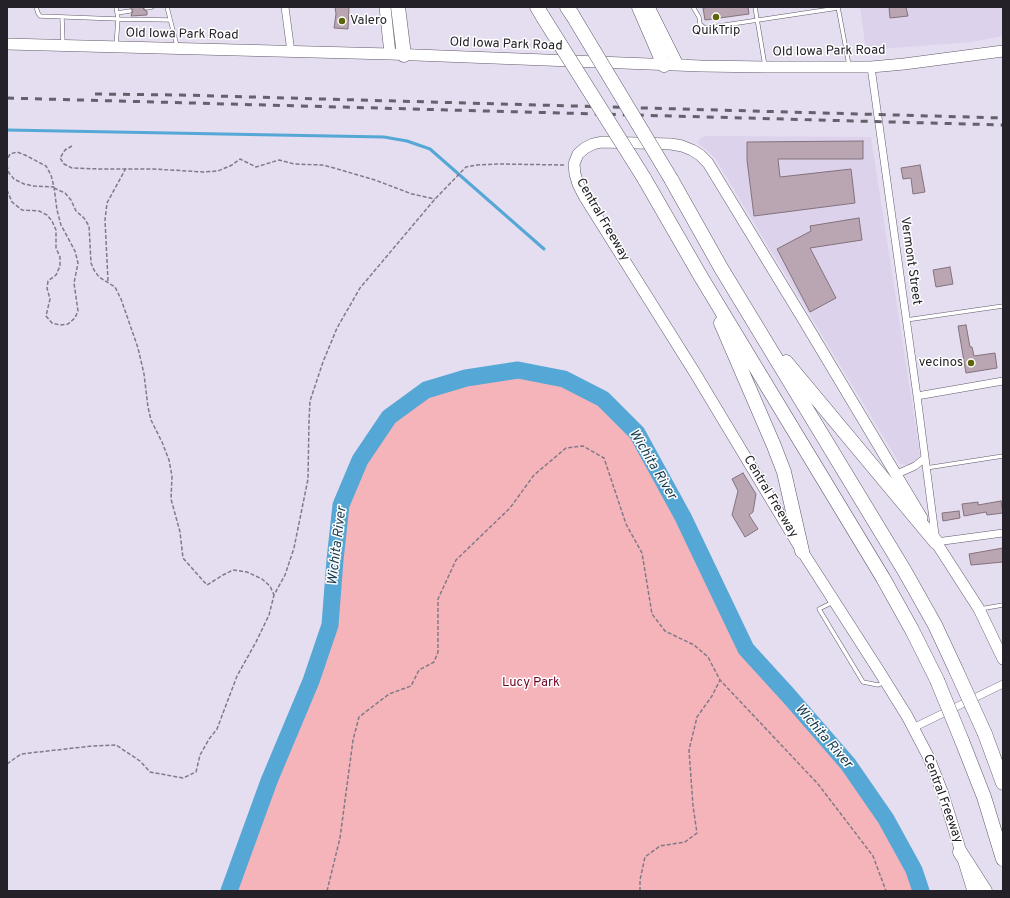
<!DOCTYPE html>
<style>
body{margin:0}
#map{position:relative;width:1010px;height:898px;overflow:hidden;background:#e5ddf0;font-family:Overpass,sans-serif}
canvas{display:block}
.frame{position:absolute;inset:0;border:8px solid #242128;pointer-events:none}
</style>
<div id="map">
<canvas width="1010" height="898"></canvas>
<div class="frame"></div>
</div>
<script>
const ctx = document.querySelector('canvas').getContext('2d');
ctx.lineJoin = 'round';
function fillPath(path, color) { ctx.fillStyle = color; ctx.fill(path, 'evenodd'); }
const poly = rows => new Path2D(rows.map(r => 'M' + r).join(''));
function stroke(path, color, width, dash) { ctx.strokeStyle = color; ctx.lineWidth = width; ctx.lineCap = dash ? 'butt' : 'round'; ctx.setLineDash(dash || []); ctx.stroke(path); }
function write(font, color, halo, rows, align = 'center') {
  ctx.font = font + ' Overpass,sans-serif'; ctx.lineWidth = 3; ctx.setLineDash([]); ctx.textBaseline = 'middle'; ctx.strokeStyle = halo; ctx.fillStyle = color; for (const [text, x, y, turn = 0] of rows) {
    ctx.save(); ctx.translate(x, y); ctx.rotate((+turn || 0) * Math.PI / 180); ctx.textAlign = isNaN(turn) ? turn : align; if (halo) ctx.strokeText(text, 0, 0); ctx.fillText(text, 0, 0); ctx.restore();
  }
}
fillPath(poly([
 [860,7,1003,7,1003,36,971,42,866,50],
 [706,136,871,137,920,455,918,460,908,465,900,464,721,168,715,158,707,150,697,143,701,138]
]), '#ddd2ec');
fillPath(poly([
 [518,370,564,379,603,399,637,433,683,517,746,649,788,695,848,764,886,819,914,870,921,891,229,891,269,781,311,681,330,625,335,560,341,505,360,460,389,417,426,390,466,378]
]), '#f5b4ba');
stroke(poly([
 [7,130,384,137,407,141,430,149,544,249]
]), '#55a7d6', 3);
stroke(poly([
 [229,891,269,781,311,681,330,625,335,560,341,505,360,460,389,417,426,390,466,378,518,370,564,379,603,399,637,433,683,517,746,649,788,695,848,764,886,819,914,870,921,891]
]), '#55a7d6', 17);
const building = poly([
 [129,7,143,7,144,10,147,11,147,15,131,16,133,10,129,7],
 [335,7,349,7,348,29,334,28,336,14,335,7],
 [711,7,748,7,749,14,705,20,703,8,711,7],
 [889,7,906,7,908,16,890,18,889,7],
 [863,141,863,159,778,159,780,177,851,169,855,203,754,216,747,160,747,142,863,141],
 [920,165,925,192,913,194,911,178,903,179,901,168,920,165],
 [859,218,862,240,810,248,836,298,810,312,777,249,811,231,810,226,859,218],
 [950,267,953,284,936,287,933,270,950,267],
 [966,325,970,347,972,347,974,356,995,353,997,368,966,373,958,326,966,325],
 [743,473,756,494,753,512,749,515,758,529,745,537,732,515,738,491,732,479,743,473],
 [1001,501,1003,513,987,515,986,512,964,516,962,504,978,502,978,505,1001,501],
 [959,511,960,518,943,521,942,513,959,511],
 [1003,548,1003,562,971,565,969,554,1003,548]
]);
fillPath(building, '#b9a6b2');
stroke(building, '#83727d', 1);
const service = poly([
 [36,7,38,13,40,16,118,19,116,46],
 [116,7,118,19,170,20],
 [167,7,177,46],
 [693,7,699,17,700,24,705,28,838,8],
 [755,7,765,66],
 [838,7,849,65],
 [146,8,152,7],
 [117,13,130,11],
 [62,17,63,44],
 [906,320,1003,306],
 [926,468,1003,456],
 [833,602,819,609,863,682,878,685,885,682],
 [980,609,1003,605]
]);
const minor = poly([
 [285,7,291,52],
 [871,67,917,396,936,542,1003,533],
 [917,396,1003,381],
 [897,474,915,466,925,458],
 [913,728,1003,684]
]);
const secondary = poly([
 [385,7,390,54],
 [649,7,678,65],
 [7,44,390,54,701,66,766,67,871,67,904,64,1003,51],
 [922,518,803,319,708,163,700,155,692,150,682,146,671,144,602,142,593,144,585,148,578,154,574,164,575,174,578,184,584,196,695,373,802,551,879,671,907,716,929,758,943,794,973,891],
 [932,536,979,609,1003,659]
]);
const motorway = poly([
 [398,7,404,55],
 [537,7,543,17],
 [567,7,573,16],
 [639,7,664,65],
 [644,178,701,277,883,578,912,630,937,680],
 [671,179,721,268,904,570,935,625,956,670],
 [721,323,774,446,784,472,802,551],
 [786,362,936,542],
 [985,734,1003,783],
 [962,741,984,797,1003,859],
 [960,852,985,891]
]);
stroke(service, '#615a6a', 4.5);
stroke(minor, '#615a6a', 8);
stroke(secondary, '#615a6a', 12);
stroke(motorway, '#615a6a', 15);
stroke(poly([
 [72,146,65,150,60,158,64,164,72,168,100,169,154,169,203,172,218,171,232,165,240,159,256,167,279,160,294,164,322,165,334,168,375,180,412,194,435,199],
 [54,188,65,193,71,200,76,211,84,218,89,226,91,263,94,270,99,277,115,287,121,299,138,348,144,374,148,407,151,420,162,442,169,460,172,476,171,499,180,532,183,558,207,585,223,575,233,570,247,572,262,579,270,586,274,595],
 [7,190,12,202,22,210,39,211,47,215,52,221,56,230,56,248,60,257,60,266,56,275,48,281,47,288,50,299,46,316,52,323,60,325,68,324,75,318,78,311,74,283,78,263,75,251,61,225,57,210,54,187,51,175,46,166,25,155,17,152,10,154,7,160,7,166,9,173,14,179,24,184,34,186,54,187],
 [108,281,105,220,107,203,126,168],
 [7,764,21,754,92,746,116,745,140,761,150,772,183,778,196,772,200,755,209,739,217,729,237,676,256,642,269,615,274,595,285,575,294,548,308,479,309,421,310,401,323,362,337,328,360,288,435,199,466,167,477,165,499,164,565,165],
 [327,891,340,838,353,740,359,717,389,694,411,686,419,670,434,662,438,652,438,599,456,560,510,508,534,475,566,448,583,446,604,458,626,524,642,553,652,614,665,631,694,645,708,657,720,680,818,784,873,856,886,891],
 [640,891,640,880,645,857,660,846,685,842,697,833,693,806,689,750,697,717,712,696,720,680]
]), '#807a87', 1.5, [4, 2]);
stroke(service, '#fff', 3.5);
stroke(minor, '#fff', 7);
stroke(secondary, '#fff', 11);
stroke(motorway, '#fff', 14);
stroke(poly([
 [95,94,180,95,1003,118],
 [7,98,1003,125]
]), '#65606c', 3, [7, 7]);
const motorwayBridge = poly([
 [573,16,671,179],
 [543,17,644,178],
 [956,670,985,734],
 [937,680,962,741]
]);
stroke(motorwayBridge, '#615a6a', 15, []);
stroke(motorwayBridge, '#fff', 14);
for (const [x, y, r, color] of [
 [716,17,4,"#5c6608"],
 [342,21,4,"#5c6608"],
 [971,363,4,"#5c6608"]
]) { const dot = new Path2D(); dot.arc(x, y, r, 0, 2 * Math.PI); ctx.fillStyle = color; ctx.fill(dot); stroke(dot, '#fff', 1.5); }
write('13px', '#242128', '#fff', [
 ["Valero",350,21],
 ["QuikTrip",716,31,"center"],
 ["vecinos",963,363,"right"]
], 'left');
write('13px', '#242128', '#fff', [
 ["Old Iowa Park Road",182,35,1],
 ["Old Iowa Park Road",506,45,2],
 ["Old Iowa Park Road",829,52,-1],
 ["Central Freeway",602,220,60],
 ["Vermont Street",910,261,82],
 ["Central Freeway",770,497,59],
 ["Central Freeway",942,799,70]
]);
write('13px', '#6e0324', '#fff', [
 ["Lucy Park",531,683]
]);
write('italic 14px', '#183d50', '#fff', [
 ["Wichita River",652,465,59],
 ["Wichita River",338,546,-83],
 ["Wichita River",823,737,49]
]);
</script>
